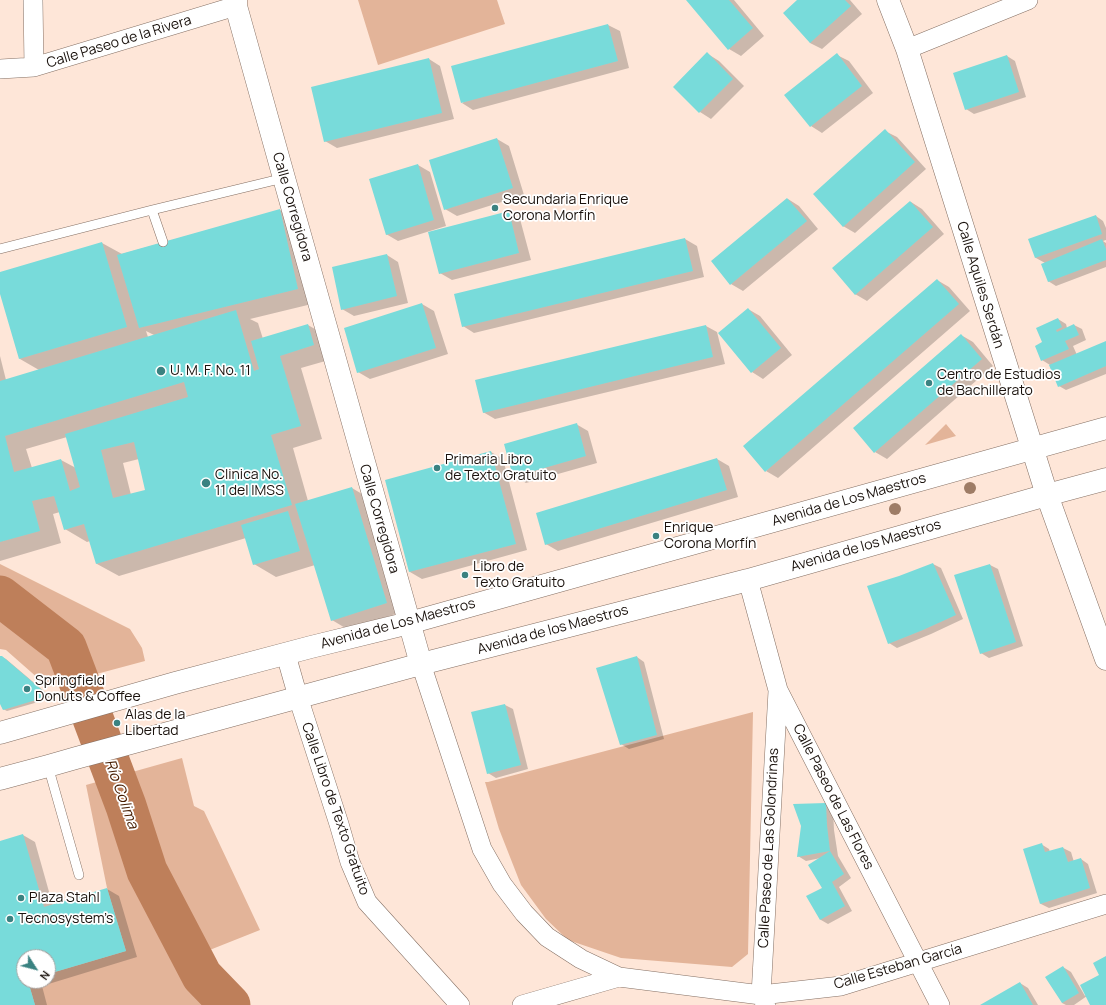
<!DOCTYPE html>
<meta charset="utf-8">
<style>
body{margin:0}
#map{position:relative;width:1106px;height:1005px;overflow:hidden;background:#fee6d8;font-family:Manrope,sans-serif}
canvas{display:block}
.north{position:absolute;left:16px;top:949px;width:40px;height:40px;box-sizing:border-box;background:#fff;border:1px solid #a3a09e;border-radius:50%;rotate:126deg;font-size:11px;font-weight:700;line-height:16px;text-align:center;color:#1a120d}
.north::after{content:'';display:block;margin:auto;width:14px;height:18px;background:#3a8281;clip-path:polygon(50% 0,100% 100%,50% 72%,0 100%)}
</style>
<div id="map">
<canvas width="1106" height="1005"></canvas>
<div class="north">N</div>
</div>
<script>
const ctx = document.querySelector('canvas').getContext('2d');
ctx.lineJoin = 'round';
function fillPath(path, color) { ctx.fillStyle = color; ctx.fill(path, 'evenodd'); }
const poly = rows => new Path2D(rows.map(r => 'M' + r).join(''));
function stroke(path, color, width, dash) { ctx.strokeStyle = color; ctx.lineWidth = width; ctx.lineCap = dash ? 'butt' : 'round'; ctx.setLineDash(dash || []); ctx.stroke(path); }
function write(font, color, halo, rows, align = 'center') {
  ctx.font = font + ' Manrope,sans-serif'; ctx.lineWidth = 3.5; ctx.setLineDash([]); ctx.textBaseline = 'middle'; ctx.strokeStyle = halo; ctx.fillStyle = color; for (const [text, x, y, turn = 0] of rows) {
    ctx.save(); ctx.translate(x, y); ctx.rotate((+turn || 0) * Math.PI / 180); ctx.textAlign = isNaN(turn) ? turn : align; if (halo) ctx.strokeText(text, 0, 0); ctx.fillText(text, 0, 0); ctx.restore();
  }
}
fillPath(poly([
 [358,0,497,0,505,24,378,65],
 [946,424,956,436,925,445],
 [0,564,130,629,142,648,145,661,48,687,6,650,0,649],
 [753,712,748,954,732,967,621,958,568,940,546,919,521,885,499,829,485,782,488,782],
 [182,758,194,806,204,811,260,930,182,961,212,1005,35,1005,28,981,48,981,48,974,126,951,107,888,86,785]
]), '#e3b499');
fillPath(poly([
 [688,0,734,0,764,36,741,56,729,49],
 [799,0,850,0,862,14,822,49,810,43],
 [608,25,620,31,629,68,473,110,462,103],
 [708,54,719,61,744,86,711,119,700,112,675,87],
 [837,55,849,61,873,93,822,133,811,126],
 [1007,56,1015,61,1026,97,974,114,966,109],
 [429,59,440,66,454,119,337,148,325,141],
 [885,131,897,137,926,169,855,233,843,226],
 [497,139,509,146,524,195,457,216,445,209],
 [418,165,430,172,446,226,398,241,386,234],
 [788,199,799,206,818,229,743,291,731,284,712,261],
 [911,202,922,209,944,234,867,301,855,294],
 [280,210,302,223,320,302,250,319,258,323,263,339,308,325,330,338,336,358,301,368,322,439,293,448,308,501,352,488,367,497,402,612,347,629,332,620,315,565,276,577,254,564,246,538,119,576,97,564,90,541,87,542,65,529,60,512,53,514,61,543,0,561,0,356,6,380,39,370,20,359,0,290,0,273,102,243,122,254],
 [146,331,154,335,148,337],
 [67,437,76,468,61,460,32,468,26,449],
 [139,459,147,491,131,495,123,463],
 [509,212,520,219,531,260,452,280,440,273],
 [1096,216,1103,221,1106,228,1106,240,1103,241,1106,243,1106,267,1056,286,1048,281,1045,263,1036,258,1030,240],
 [685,239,697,246,704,277,474,333,463,326],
 [387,255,398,262,408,303,354,316,342,309],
 [937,280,949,287,970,311,778,478,766,471],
 [422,304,434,311,448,354,370,379,358,372],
 [748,309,760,316,792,355,763,379,752,372],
 [1058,319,1066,324,1067,328,1074,325,1082,329,1086,340,1073,346,1077,355,1106,343,1106,374,1066,390,1059,386,1050,365,1042,360,1044,343],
 [706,326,717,332,725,364,495,419,483,412],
 [961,335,973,342,993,366,887,459,875,452],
 [576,424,588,431,597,463,526,483,514,476],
 [491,452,503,459,527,550,422,579,410,572,386,481],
 [717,459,729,466,738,497,558,551,546,544],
 [933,564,941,568,963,619,931,634,897,648,889,643,900,577],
 [990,565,998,569,1023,646,989,658,981,653],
 [0,657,2,657,6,659,52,698,7,711,3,709,0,702],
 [637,657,644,662,664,739,629,749,621,744],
 [505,705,513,709,528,769,496,778,488,773,473,713],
 [825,804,833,809,834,830,838,856,851,878,839,887,852,911,828,924,821,920,808,897,823,888,821,858,806,861,798,856],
 [23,835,35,842,53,906,107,889,119,896,137,957,42,986,47,1005,0,1005,0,842],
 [24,957,48,957,48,981,24,981],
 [1041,844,1049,849,1050,852,1063,848,1071,852,1074,862,1081,859,1088,864,1097,893,1049,908,1041,904],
 [1106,957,1106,1005,1091,1005,1087,996,1074,1005,1066,1005,1062,1003,1063,967,1071,972,1085,996,1101,976],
 [1020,983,1028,988,1038,1005,982,1005]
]), '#0003');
stroke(poly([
 [0,596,66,647,126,806,147,871,202,976,230,1005]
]), '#be7f5a', 41);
fillPath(poly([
 [686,0,729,0,753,28,728,50],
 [797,0,845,0,851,6,810,43,783,13],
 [608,24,618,61,461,103,451,66],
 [707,52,733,79,699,113,673,87],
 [837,53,862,86,810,127,784,95],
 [1007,55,1019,92,965,110,953,73],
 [429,58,442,113,324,142,311,87],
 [885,129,915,162,843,227,813,194],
 [497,138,513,188,444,210,429,160],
 [418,164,434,220,386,235,369,179],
 [787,198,807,221,730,285,711,261],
 [910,201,933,227,855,295,832,268],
 [280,209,298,289,139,328,117,255],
 [509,211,519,253,439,274,428,232],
 [1096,215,1102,234,1035,258,1028,239],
 [685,238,693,271,462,327,454,294],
 [1102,239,1106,249,1106,260,1048,282,1041,264],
 [102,242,127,327,19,359,0,294,0,272],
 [387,254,397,296,341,310,332,267],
 [937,279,959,304,765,472,743,446],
 [422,303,436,348,357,373,344,328],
 [748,308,781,348,751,373,718,333],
 [236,310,254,371,259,369,251,341,308,324,314,345,280,356,301,426,271,435,292,505,96,564,84,524,64,530,54,496,32,501,40,531,0,542,0,381],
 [184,382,188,397,65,434,80,487,70,491,61,459,14,472,5,436],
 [134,442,145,490,113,498,101,450],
 [1058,318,1062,327,1056,330,1057,332,1074,324,1079,335,1065,341,1069,349,1041,361,1035,346,1042,342,1036,328],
 [706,325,713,357,483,413,475,380],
 [961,334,982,359,874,453,853,428],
 [1106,341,1106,366,1058,387,1049,365],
 [577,423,586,456,513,477,504,444],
 [491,451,516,544,409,572,385,480],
 [717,458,727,490,545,545,536,513],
 [352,487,387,603,331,621,295,504],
 [288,511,300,551,253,565,241,525],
 [933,563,956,615,923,630,888,644,867,586,899,576],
 [990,564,1016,642,980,654,954,575],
 [0,656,2,656,49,696,3,710,0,704],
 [637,656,657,735,620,745,596,668],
 [505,704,521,765,487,774,471,712],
 [826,803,827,825,830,851,797,857,801,826,793,804],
 [23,834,44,907,107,888,126,951,48,974,48,957,24,957,24,981,28,981,35,1005,0,1005,0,841],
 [1042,843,1045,852,1063,847,1068,862,1081,858,1090,888,1040,904,1023,849],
 [830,851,844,874,832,882,845,906,820,920,806,896,822,888,808,865],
 [1106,956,1106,1005,1090,1005,1080,985,1099,975,1093,963],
 [1063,966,1079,993,1062,1003,1045,977],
 [1020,982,1033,1005,980,1005]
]), '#78dbda');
const service = poly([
 [152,210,163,242],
 [0,249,152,210,284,178],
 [48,766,79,875]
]);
const minor = poly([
 [33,0,34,67],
 [907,49,1028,0],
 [0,69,34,67,236,6],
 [748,580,778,690,940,1005],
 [286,655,298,697,339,824,350,862,367,902,460,1005],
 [421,664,482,849,502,884,524,913,547,937,581,959,619,977],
 [522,1005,619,977,761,995,841,986,1106,904],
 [766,1005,761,995,778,691]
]);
const tertiary = poly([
 [236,0,236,6,284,178,421,664],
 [888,0,907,49,1047,495,1106,659]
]);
const primary = poly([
 [0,733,175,683,311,647,409,623,1106,428],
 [0,779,48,766,76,758,421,664,748,580,1047,495,1106,479]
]);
stroke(service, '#857064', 10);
stroke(minor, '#857064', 20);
stroke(tertiary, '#857064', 23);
stroke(primary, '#857064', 23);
stroke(service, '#fff', 9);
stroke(minor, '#fff', 19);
stroke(tertiary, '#fff', 22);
stroke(primary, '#fff', 22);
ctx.fillStyle = '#9e7c66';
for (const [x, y] of [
 [970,488],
 [895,509]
]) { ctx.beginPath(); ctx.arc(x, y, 6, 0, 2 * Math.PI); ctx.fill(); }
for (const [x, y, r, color] of [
 [495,208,4,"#3a8281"],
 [161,371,5,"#3a8281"],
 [929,383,4,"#3a8281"],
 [437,468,4,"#3a8281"],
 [206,483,5,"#3a8281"],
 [656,536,4,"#3a8281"],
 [465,575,4,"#3a8281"],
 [27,689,4,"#3a8281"],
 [117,723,4,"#3a8281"],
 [21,898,4,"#3a8281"],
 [10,919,4,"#3a8281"]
]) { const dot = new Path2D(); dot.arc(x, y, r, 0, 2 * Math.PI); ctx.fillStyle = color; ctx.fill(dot); stroke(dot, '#fff', 1.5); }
write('14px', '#1a120d', '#fff', [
 ["Calle Paseo de la Rivera",119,42,-17],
 ["Calle Corregidora",292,207,74],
 ["Calle Aquiles Serdán",980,285,73],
 ["Avenida de Los Maestros",849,500,-16],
 ["Calle Corregidora",379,519,74],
 ["Avenida de los Maestros",866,546,-16],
 ["Avenida de Los Maestros",398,624,-15],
 ["Avenida de los Maestros",553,630,-15],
 ["Calle Paseo de Las Flores",833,797,63],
 ["Calle Libro de Texto Gratuito",335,809,71],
 ["Calle Paseo de Las Golondrinas",769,848,-87],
 ["Calle Esteban García",898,967,-16]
]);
write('14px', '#1a120d', '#fff', [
 ["Secundaria Enrique",503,200],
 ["Corona Morfín",503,216],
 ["U. M. F. No. 11",170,371],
 ["Centro de Estudios",937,375],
 ["de Bachillerato",937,391],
 ["Primaria Libro",445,460],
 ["de Texto Gratuito",445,476],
 ["Clinica No.",215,475],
 ["11 del IMSS",215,491],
 ["Enrique",664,528],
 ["Corona Morfín",664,544],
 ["Libro de",473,567],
 ["Texto Gratuito",473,583],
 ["Springfield",35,681],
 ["Donuts & Coffee",35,697],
 ["Alas de la",125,715],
 ["Libertad",125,731],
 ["Plaza Stahl",29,898],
 ["Tecnosystem’s",18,919]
], 'left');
write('italic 15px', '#461c00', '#fff', [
 ["Río Colima",121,794,70]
]);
</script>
